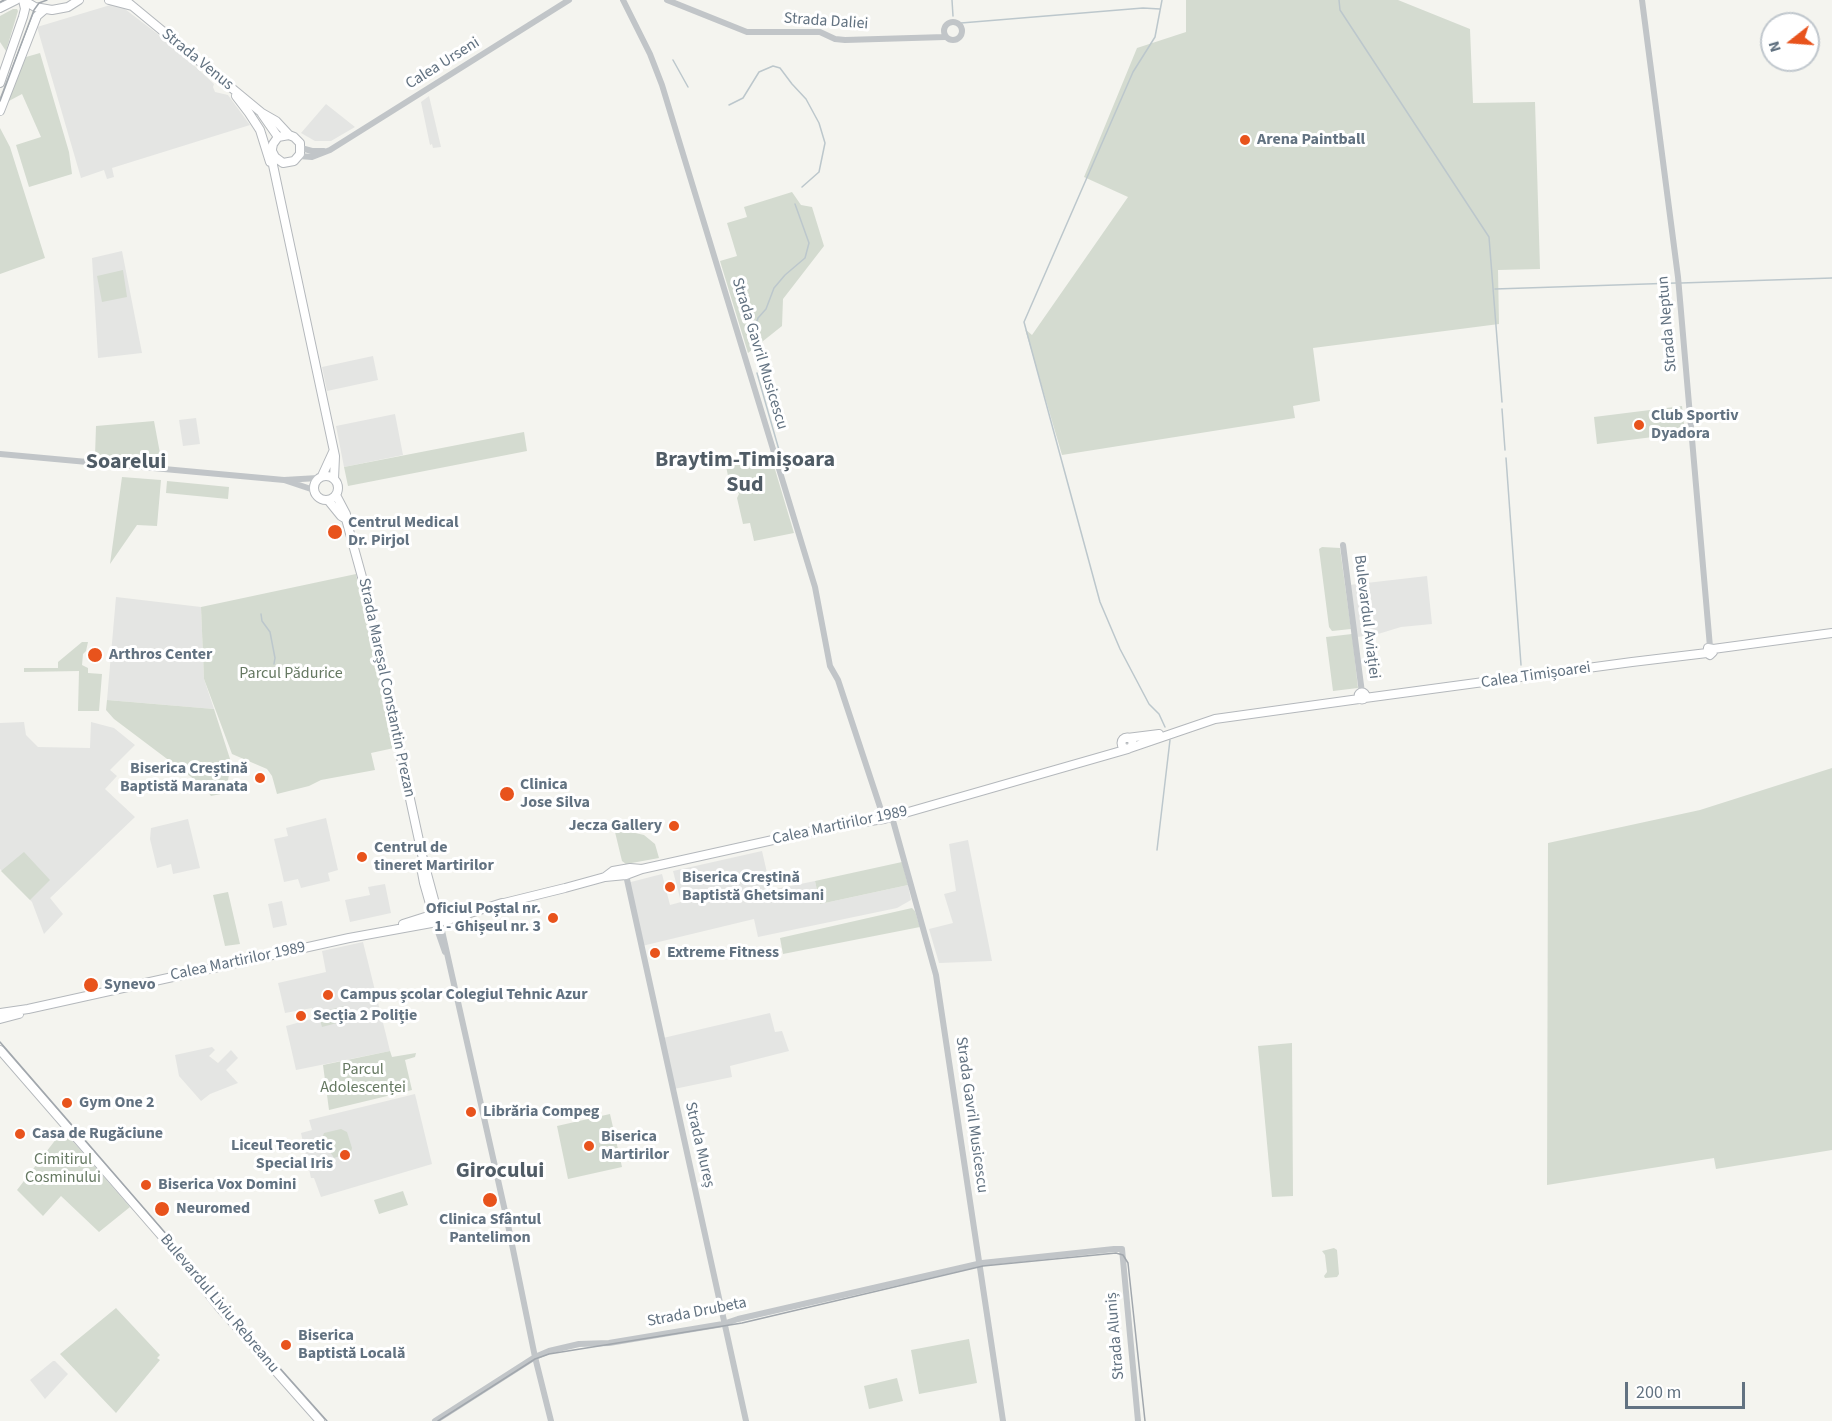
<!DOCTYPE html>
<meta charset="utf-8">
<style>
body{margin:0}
#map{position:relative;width:1832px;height:1421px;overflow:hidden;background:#f4f4ef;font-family:"Source Sans 3",sans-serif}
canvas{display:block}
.north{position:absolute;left:1760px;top:12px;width:60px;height:60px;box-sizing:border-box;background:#fff;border:2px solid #c0c7cd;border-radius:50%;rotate:253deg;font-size:16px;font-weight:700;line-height:24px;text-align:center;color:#627281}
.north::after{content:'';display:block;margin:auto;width:21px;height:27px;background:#e8531c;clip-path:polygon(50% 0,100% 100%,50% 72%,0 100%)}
.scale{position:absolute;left:1625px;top:1382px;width:120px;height:27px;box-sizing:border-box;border:3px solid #627281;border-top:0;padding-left:8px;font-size:18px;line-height:21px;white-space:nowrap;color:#627281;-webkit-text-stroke:4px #fff;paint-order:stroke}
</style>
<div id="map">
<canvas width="1832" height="1421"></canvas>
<div class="north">N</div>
<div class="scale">200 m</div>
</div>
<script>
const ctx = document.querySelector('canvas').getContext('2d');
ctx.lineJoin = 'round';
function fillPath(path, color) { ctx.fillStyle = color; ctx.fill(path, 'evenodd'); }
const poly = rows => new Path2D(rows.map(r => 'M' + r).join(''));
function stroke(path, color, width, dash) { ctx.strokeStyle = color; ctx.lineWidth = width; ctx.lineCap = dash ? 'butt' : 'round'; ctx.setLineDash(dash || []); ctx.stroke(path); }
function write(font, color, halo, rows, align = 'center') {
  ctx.font = font + ' "Source Sans 3",sans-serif'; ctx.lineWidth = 6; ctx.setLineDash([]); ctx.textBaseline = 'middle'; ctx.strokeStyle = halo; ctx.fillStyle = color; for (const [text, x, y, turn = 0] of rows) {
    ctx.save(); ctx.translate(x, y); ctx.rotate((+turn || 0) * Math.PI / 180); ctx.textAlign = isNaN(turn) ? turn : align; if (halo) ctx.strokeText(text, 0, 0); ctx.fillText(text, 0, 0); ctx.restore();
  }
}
fillPath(poly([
 [117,3,172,45,214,84,213,87,215,92,228,95,250,125,112,168,114,177,107,179,104,170,81,178,37,27],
 [429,96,441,147,433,148,432,144,430,145,421,102],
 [326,104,355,127,331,141,315,141,301,133],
 [122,251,142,353,98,358,92,258],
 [373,356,378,380,327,391,322,367],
 [395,414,403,455,344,467,336,426],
 [196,418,200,444,183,446,179,420],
 [1427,576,1432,624,1401,627,1378,634,1357,637,1349,585],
 [116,597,201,607,204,679,214,709,107,700],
 [24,722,26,735,38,747,90,748,91,722,114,728,135,745,110,770,117,776,105,789,135,817,50,898,63,914,44,934,32,902,0,869,0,723],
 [326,818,338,870,328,873,330,881,301,888,298,879,284,882,274,839,288,836,286,828],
 [188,819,200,868,173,874,171,864,157,868,150,839,151,828],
 [968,840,992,961,939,963,929,929,953,923,944,894,956,891,949,844],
 [762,851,771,890,815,881,820,904,908,885,911,900,897,908,758,937,754,919,642,946,627,883,662,874,670,905,681,902,673,871],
 [385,884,391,913,350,922,345,900,370,895,368,887],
 [282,901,287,925,273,928,268,904],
 [363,942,390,1051,296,1070,286,1026,315,1018,312,1008,285,1013,278,983,326,972,322,951],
 [770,1013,775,1032,782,1031,789,1051,730,1066,732,1077,674,1089,663,1038],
 [212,1047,215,1050,209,1056,218,1063,231,1050,238,1058,226,1070,238,1083,210,1094,201,1101,179,1076,175,1055],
 [415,1094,432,1164,321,1197,314,1178,311,1178,301,1133,312,1130,309,1120],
 [53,1361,55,1361,68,1374,45,1399,30,1380]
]), '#e4e5e3');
fillPath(poly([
 [1186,0,1398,0,1470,29,1473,103,1535,102,1540,269,1498,270,1499,324,1313,348,1320,401,1293,406,1295,418,1062,455,1025,329,1032,335,1128,197,1084,177,1137,48,1186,32],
 [13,9,17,9,18,11,6,51,0,42,0,16],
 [40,53,69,152,72,174,29,187,16,145,41,137,22,94,7,102,26,57],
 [0,128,10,147,45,258,0,274],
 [792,192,801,205,812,207,824,246,783,299,782,326,748,353,720,261,737,256,727,223,747,217,744,207],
 [123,270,127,297,102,302,97,276],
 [1682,406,1685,433,1597,444,1594,417],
 [154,421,162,464,95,456,96,426],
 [524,432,527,451,348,486,344,467],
 [771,456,794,533,754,541,750,523,743,524,737,498,739,494,737,490,731,491,726,466],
 [122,477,161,480,157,526,137,525,110,564],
 [167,481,229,487,228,499,166,493],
 [1322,547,1340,548,1351,629,1332,631,1329,627,1319,549],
 [356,574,394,748,371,753,375,770,321,780,309,786,277,794,272,776,267,769,232,754,204,679,201,607],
 [1352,634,1358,688,1333,691,1326,637],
 [82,642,88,642,86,651,83,654,82,665,88,668,88,673,102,674,99,711,78,711,79,671,24,672,24,668,58,668,58,662],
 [107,700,214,709,231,762,226,793,211,796,203,786,114,719,106,710],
 [1832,768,1832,1150,1716,1169,1714,1158,1547,1185,1548,843,1700,810],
 [618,829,644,835,655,844,659,858,626,864,622,861,615,832],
 [24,852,50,880,30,900,1,871],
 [902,862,908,885,820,904,815,881],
 [228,892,240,944,225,946,213,895],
 [912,908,915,911,920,927,783,954,780,938],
 [344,1006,348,1020,322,1027,318,1013],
 [1292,1043,1293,1196,1272,1197,1258,1046],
 [390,1051,392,1057,416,1053,415,1057,405,1060,412,1090,329,1110,323,1065],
 [610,1114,622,1167,568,1179,557,1126],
 [341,1129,347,1132,352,1148,351,1152,334,1158,329,1150,323,1148,321,1141,324,1133],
 [63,1130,130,1207,99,1232,61,1196,43,1216,17,1190],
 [403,1191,408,1205,379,1214,374,1200],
 [1334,1248,1337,1250,1339,1274,1337,1277,1325,1278,1324,1276,1327,1272,1325,1255,1322,1251],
 [116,1308,160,1355,157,1358,160,1360,116,1413,60,1354],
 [969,1339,977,1383,919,1394,911,1350],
 [897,1378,903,1401,869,1409,864,1386]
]), '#d4dbd0');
stroke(poly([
 [952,0,953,16],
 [1162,0,1155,37,1133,72,1024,322,1100,602,1120,649,1149,704,1159,714,1165,727],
 [1339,0,1340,10,1489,237,1502,402],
 [961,23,1143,8,1160,9],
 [673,60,688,87],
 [729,105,743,98,759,72,773,66,780,68,792,84,806,99,819,123,825,143,819,172,802,187],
 [1681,283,1832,278],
 [1495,289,1676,283],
 [751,348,754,330,758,318,766,309,774,288,785,275,805,258,809,243,795,204],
 [757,373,779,450],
 [1502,409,1505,450],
 [1506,458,1521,665],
 [261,614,262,621,270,632,275,658,274,664],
 [1157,850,1170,740]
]), '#bcc7cc', 1.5);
const major = poly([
 [23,0,35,7,52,10,68,7,79,0],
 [109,0,132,6],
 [125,0,262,113,276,121,289,135],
 [0,8,16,0],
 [0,83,23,17,25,9,23,0],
 [236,96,249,113,260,130,270,162],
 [0,111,37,16,44,10],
 [262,114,278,137],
 [273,153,275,157,283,163,294,161,300,154,300,143,294,137,289,135,278,137,273,144,272,149,273,165,335,456,334,479],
 '314 488a12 12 0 1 1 24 0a12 12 0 1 1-24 0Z',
 [322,476,333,452],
 [336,495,346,514,346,519,362,577,423,859,440,922],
 [328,500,341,516,346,519],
 [1713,649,1832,633],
 '1358.5 696a3.5 3.5 0 1 1 7 0a3.5 3.5 0 1 1-7 0Z',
 [1365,698,1632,662,1707,653,1710,655,1713,652,1713,649,1708,648,1707,653],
 '1121.5 743a5.5 5.5 0 1 1 11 0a5.5 5.5 0 1 1-11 0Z',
 [1127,738,1159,734],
 [1130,748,1215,719,1359,699],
 [423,860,421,867,424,883,434,918],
 [605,877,626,875,642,869,836,826,884,819,1128,749],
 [500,904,565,888,605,877,613,871,630,868,642,869],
 [403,924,425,917,470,909],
 [0,1013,28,1009,349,938,448,920,502,903],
 [0,1019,19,1014],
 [0,1050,174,1250,219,1307,320,1421]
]);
stroke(major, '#b4b8bc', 10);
stroke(poly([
 [623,0,650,54,662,85,815,587,830,666,838,680,884,819],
 [667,0,747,32,820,32,835,39,845,40,945,37],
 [1642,0,1678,277,1710,647],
 '944 31a9 9 0 1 1 18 0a9 9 0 1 1-18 0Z',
 [301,148,312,151,324,151],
 [299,156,312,157,330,150,569,0],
 [0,454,284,480,318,478],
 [284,480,314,490],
 [1343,545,1362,693],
 [892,817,936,975,1003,1421],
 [626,875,746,1421],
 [440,922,507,1220,535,1357,551,1421],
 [435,923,445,952],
 [435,1421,535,1357,549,1351,579,1344,609,1343,723,1324,738,1319,982,1263,1114,1249,1122,1249,1138,1421]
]), '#c1c5c8', 6);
stroke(major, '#fff', 8);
stroke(poly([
 [0,2,4,0],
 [0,101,34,10,39,3,47,0],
 [0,1042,213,1288,228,1310,327,1421],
 [438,1421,535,1359,549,1354,742,1323,983,1266,1116,1253,1123,1255,1128,1263,1145,1421]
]), '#a1a7ad', 1.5);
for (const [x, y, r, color] of [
 [1245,140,6,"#e8531c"],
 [1639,425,6,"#e8531c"],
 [335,532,8,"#e8531c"],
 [95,655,8,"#e8531c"],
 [260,778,6,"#e8531c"],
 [507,794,8,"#e8531c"],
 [674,826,6,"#e8531c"],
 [362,857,6,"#e8531c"],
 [670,887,6,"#e8531c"],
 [553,918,6,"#e8531c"],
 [655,953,6,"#e8531c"],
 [91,985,8,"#e8531c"],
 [328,995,6,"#e8531c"],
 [301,1016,6,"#e8531c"],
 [67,1103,6,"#e8531c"],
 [471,1112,6,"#e8531c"],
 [20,1134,6,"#e8531c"],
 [589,1146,6,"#e8531c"],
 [345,1155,6,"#e8531c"],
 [146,1185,6,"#e8531c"],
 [490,1200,8,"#e8531c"],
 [162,1209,8,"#e8531c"],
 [286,1345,6,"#e8531c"]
]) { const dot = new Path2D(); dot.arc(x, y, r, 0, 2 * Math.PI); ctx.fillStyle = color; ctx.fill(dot); stroke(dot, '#fff', 2); }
write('16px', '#627281', '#fff', [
 ["Strada Daliei",826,22,4],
 ["Strada Venus",197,60,39],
 ["Calea Urseni",443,64,-32],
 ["Strada Neptun",1668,324,-95],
 ["Strada Gavril Musicescu",759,354,73],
 ["Bulevardul Aviației",1366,617,83],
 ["Calea Timișoarei",1536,676,-8],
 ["Strada Mareșal Constantin Prezan",386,688,78],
 ["Calea Martirilor 1989",840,826,-12],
 ["Calea Martirilor 1989",238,962,-12],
 ["Strada Gavril Musicescu",971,1115,82],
 ["Strada Mureș",699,1145,77],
 ["Bulevardul Liviu Rebreanu",219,1304,50],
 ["Strada Drubeta",697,1313,-11],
 ["Strada Aluniș",1116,1336,-95]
]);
write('bold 16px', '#627281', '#fff', [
 ["Arena Paintball",1257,140],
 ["Club Sportiv",1651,416],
 ["Dyadora",1651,434],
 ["Centrul Medical",348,523],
 ["Dr. Pirjol",348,541],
 ["Arthros Center",109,655],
 ["Biserica Creștină",248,769,"right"],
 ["Baptistă Maranata",248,787,"right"],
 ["Clinica",520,785],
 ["Jose Silva",520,803],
 ["Jecza Gallery",662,826,"right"],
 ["Centrul de",374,848],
 ["tineret Martirilor",374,866],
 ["Biserica Creștină",682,878],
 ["Baptistă Ghetsimani",682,896],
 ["Oficiul Poștal nr.",541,909,"right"],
 ["1 - Ghișeul nr. 3",541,927,"right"],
 ["Extreme Fitness",667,953],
 ["Synevo",104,985],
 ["Campus școlar Colegiul Tehnic Azur",340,995],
 ["Secția 2 Poliție",313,1016],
 ["Gym One 2",79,1103],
 ["Librăria Compeg",483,1112],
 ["Casa de Rugăciune",32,1134],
 ["Biserica",601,1137],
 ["Martirilor",601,1155],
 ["Liceul Teoretic",333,1146,"right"],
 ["Special Iris",333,1164,"right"],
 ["Biserica Vox Domini",158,1185],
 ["Neuromed",176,1209],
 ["Clinica Sfântul",490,1220,"center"],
 ["Pantelimon",490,1238,"center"],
 ["Biserica",298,1336],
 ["Baptistă Locală",298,1354]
], 'left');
write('16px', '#657861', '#fff', [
 ["Parcul Pădurice",291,674],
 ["Parcul",363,1070],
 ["Adolescenței",363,1088],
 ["Cimitirul",63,1160],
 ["Cosminului",63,1178]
]);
write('bold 22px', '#505c66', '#fff', [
 ["Braytim-Timișoara",745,461],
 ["Sud",745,486],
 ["Soarelui",126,463],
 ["Girocului",500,1172]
]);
</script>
